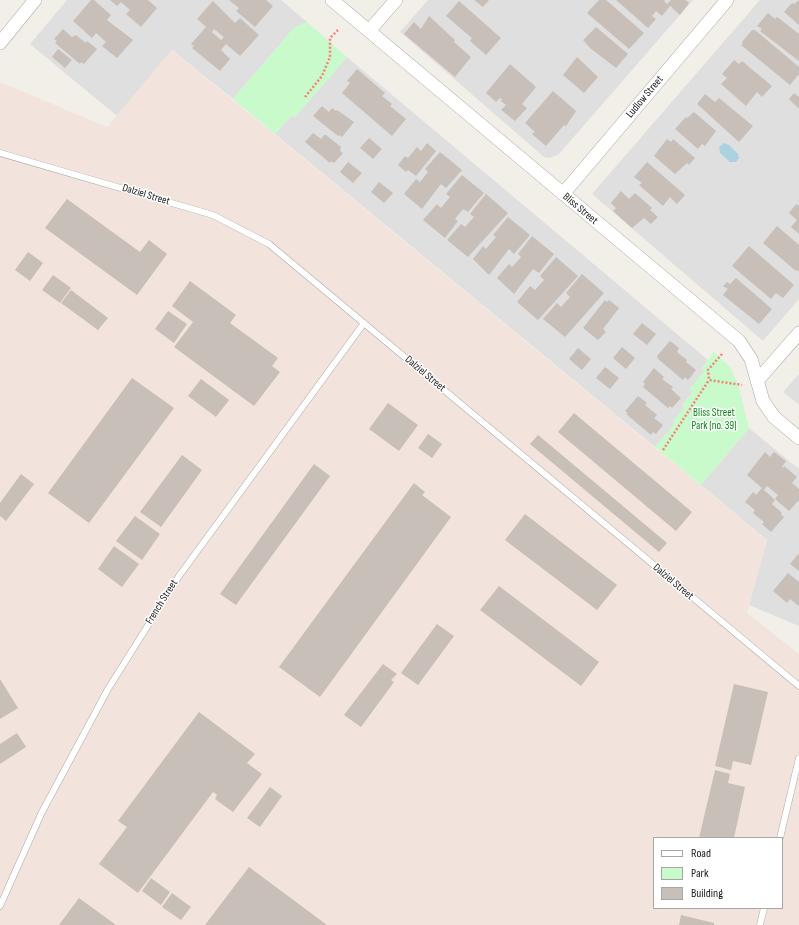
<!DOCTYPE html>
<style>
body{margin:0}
#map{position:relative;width:799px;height:925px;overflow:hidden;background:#f2efe9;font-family:"Sofia Sans Condensed",sans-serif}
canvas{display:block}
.legend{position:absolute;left:653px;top:837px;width:130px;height:72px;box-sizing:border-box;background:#fff;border:1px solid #a7a7a7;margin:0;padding:5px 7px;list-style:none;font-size:12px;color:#222}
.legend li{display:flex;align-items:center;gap:8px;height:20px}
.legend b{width:20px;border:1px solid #a7a7a7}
</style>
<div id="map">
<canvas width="799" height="925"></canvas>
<ul class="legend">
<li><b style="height:5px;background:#fff"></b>Road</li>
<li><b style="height:11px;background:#c8facc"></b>Park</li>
<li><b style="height:11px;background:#c7bfb8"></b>Building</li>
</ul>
</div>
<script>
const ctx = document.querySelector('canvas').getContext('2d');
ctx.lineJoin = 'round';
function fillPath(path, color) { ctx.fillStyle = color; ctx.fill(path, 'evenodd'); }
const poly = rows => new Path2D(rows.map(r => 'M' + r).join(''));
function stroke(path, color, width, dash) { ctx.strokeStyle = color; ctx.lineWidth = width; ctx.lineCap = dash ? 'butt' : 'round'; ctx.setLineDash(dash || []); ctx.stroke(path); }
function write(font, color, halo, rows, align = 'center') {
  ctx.font = font + ' "Sofia Sans Condensed",sans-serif'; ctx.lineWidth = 3; ctx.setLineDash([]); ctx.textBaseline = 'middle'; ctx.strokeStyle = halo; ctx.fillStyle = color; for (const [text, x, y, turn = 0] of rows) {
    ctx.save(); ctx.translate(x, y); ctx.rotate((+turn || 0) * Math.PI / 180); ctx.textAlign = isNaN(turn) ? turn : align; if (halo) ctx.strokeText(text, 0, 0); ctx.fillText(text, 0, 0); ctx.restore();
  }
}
fillPath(poly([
 [67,0,281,0,307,22,294,28,233,99,172,50,117,116,30,44],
 [428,0,693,0,559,154,550,158,544,157,400,32],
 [760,0,799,0,799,299,763,341,592,194],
 [347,57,708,360,702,368,705,371,690,389,693,392,682,405,685,408,673,421,676,424,655,447,275,134,292,115,295,117],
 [799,374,799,405,783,392],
 [749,428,799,469,799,626,749,605,767,540,701,485]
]), '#e0dfdf');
fillPath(poly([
 [172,50,767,540,747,613,799,654,799,925,0,925,0,82,107,127],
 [654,838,782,838,782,908,654,908]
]), '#f3e3dd');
fillPath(poly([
 [307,22,347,57,295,117,292,115,275,134,233,99,294,28],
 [714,352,730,367,738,384,749,428,701,485,655,447,675,424,673,421,684,408,682,405,693,392,689,389,704,371,702,368]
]), '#c8facc');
fillPath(poly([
 [724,143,729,145,738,154,739,158,736,162,730,162,720,153,719,147]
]), '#aad3df');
fillPath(poly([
 [91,0,94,0,111,15,107,20,133,40,117,58,102,46,106,42,96,33,92,38,73,21],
 [110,0,148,0,157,8,141,27,126,14,130,10,121,2,117,6],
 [229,0,266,0,273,6,255,27,236,11,239,8],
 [474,0,489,0,483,7],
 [599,0,606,0,644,33,629,49,587,13],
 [616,0,665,0,664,1,667,4,671,0,685,0,689,3,680,15,670,6,662,16,656,11,652,16,656,19,648,28],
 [799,0,799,25,784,12,792,3,794,4],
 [213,1,235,23,240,18,259,35,240,56,226,44,221,50,230,59,220,71,192,48,194,46,191,44,206,27,221,40,224,37,214,29,212,32,197,19],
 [459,1,501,38,486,55,470,41,472,38,446,16],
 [768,13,775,19,777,17,780,19,799,34,799,61,760,31,762,29,757,26],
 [429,16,455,40,454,42,471,57,455,77,404,34,414,22,421,29],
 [596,27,628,54,616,68,590,48,583,40],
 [63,29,72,37,76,35,86,43,87,41,97,49,84,64,81,62,80,64,55,43,57,41,54,39],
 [752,30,755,30,799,67,799,74,790,85,741,45,743,43,742,42],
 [58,49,72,60,65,68,52,57],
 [577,57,598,77,584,93,563,75],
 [734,60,739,64,742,61,772,86,762,97,757,92,746,106,721,84,727,78,722,74],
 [510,64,536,87,522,104,527,108,515,121,501,110,506,105,501,101,502,99,500,98,496,102,486,93],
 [357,69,385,93,382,96,392,104,390,106,406,119,392,136,342,93,350,83,347,81],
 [553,91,576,111,566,126,564,125,546,146,532,134,535,132,525,123],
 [794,93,799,97,799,109,789,99],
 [705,94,715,102,719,98,753,126,739,142,697,104],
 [322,106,329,112,332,108,336,111,337,110,354,122,342,137,339,135,338,136,313,116],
 [694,112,716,131,705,146,702,144,698,149,675,129,686,117,687,118],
 [313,133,321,139,324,135,326,135,341,147,340,151,343,153,334,163,331,161,330,163,305,142],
 [369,138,382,149,373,159,360,148],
 [667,139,671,142,673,139,695,158,689,165,687,163,675,174,654,156],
 [427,143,436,151,416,176,408,170,406,172,398,165,405,156,408,158,417,147,421,151],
 [440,152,462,170,446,188,441,184,422,209,404,194,416,179,420,182,428,172,425,169],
 [348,162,362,173,353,183,340,172],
 [647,162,685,195,677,204,670,197,663,206,639,185,642,183,634,177],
 [462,175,484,193,468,212,463,209,455,219,458,221,445,238,423,220,437,204,441,208,450,197,446,194],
 [379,182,393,193,384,203,371,192],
 [621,191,629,199,635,193,652,208,650,210,658,217,651,224,644,218,632,228,613,211,616,208,611,203],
 [486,194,508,213,468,257,447,240,461,224,465,227,474,217,470,214],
 [67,199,140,252,149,240,167,254,137,295,45,228],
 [796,204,799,206,799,234,791,227,797,220,789,213],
 [508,217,530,235,514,254,509,249,489,275,473,259,483,246,486,249,496,237,493,235],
 [777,226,799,245,799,272,797,270,796,271,763,243],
 [532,236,554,254,539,273,533,269,514,294,497,278,509,264,512,267,521,257,518,254],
 [749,246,794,285,783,298,776,293,771,299,732,266],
 [28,252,43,263,30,281,15,270],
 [556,257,578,276,538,320,517,302,530,286,535,290,544,280,540,276],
 [582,274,604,293,565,337,543,319,557,303,561,307,570,297,566,293],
 [53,275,71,288,60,303,42,290],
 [736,278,772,309,759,324,723,295,728,289,723,286,727,282,730,284],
 [190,281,236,315,230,323,278,358,272,366,280,372,254,406,174,347,193,322,172,306],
 [71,290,108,318,98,330,61,303],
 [605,300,607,302,609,300,619,308,603,329,606,332,598,340,583,328],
 [168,311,187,324,174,343,155,329],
 [642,323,656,334,647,345,633,334],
 [670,341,679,348,677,352,687,360,686,362,696,370,688,380,685,377,683,380,658,359,657,356],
 [622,347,635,358,626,369,613,358],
 [578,348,591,359,582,370,569,359],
 [605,367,619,378,610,389,596,378],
 [654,368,664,377,662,379,673,387,671,389,681,398,672,408,670,406,668,408,643,387,645,384,643,382],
 [132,378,174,408,89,523,48,493],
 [201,379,229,400,216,417,188,396],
 [638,396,647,403,645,405,657,415,654,418,663,425,656,434,653,432,651,435,626,414,628,413,625,411],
 [388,403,418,425,399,451,369,429],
 [574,413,692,512,676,531,558,432],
 [428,434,442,444,432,458,418,448],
 [538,435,667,543,659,552,530,444],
 [765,452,770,457,774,452,786,461,782,467,783,468,784,466,797,477,792,483,799,489,799,500,789,511,775,499,778,495,767,486,764,490,775,500,772,504,782,513,781,515,784,517,771,532,762,524,764,522,753,513,755,510,745,502,753,492,756,495,762,488,747,475],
 [182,455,202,470,161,527,140,512],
 [314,464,330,476,236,605,220,594],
 [21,474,34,484,6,521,0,516,0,503],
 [414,483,425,492,422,495,451,517,320,697,279,667],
 [525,514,617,585,597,610,505,540],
 [135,516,160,534,142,560,116,541],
 [114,546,139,564,122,587,98,569],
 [799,553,799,571,790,564],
 [788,573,799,582,799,606,790,599,787,603,773,591],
 [499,586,599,662,581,686,480,610],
 [437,624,454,636,418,685,401,673],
 [383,664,397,674,391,680,394,682,361,727,344,715],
 [0,679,18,708,0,719],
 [734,684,768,692,751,765,733,761,731,770,715,766],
 [199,712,255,754,247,763,262,774,233,812,215,799,217,795,213,792,138,893,99,864,127,827,118,821],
 [17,733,26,747,0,764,0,744],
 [715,770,730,774,728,783,745,787,734,838,699,838],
 [270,787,282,796,260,827,247,818],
 [249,867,327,925,205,925],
 [151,878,170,892,161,905,142,891],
 [172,893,191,907,181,920,162,907],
 [79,898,116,925,59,925],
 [681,915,714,923,714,925,679,925]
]), '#c7bfb8');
const service = poly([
 [0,153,213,215,269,244,799,686],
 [780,838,799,758],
 [0,906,42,812,108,689,179,576,364,323],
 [760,925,764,908]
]);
const minor = poly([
 [332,0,739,341,751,359,763,401,774,417,799,438],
 [369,31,396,0],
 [0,43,35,0],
 [563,194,727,0],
 [757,381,799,333]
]);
stroke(service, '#a9a9a9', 7);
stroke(minor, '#a9a9a9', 14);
stroke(poly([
 [305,97,322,76,330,57,330,38,338,30],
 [722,354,708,370,709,380,742,385],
 [663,450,709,380]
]), '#fa8072', 2.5, [2, 2]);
stroke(service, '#fff', 6);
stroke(minor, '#fff', 13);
write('11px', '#222', '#fff', [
 ["Ludlow Street",645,97,-50],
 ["Dalziel Street",146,195,17],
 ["Bliss Street",580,209,40],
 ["Dalziel Street",425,374,40],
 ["Dalziel Street",673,582,40],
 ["French Street",162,602,-58]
]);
write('11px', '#0c8416', '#fff', [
 ["Bliss Street",714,413],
 ["Park (no. 39)",714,426]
]);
</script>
